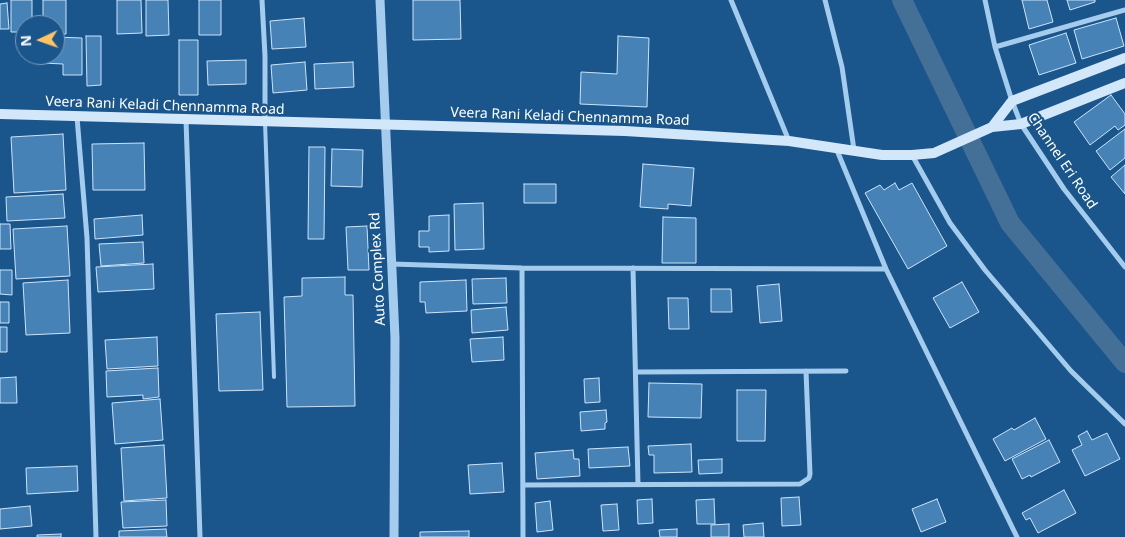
<!DOCTYPE html>
<style>
body{margin:0}
#map{position:relative;width:1125px;height:537px;overflow:hidden;background:#1a568c;font-family:"Noto Sans",sans-serif}
canvas{display:block}
.north{position:absolute;left:15px;top:15px;width:50px;height:50px;box-sizing:border-box;background:#1a568c;border:1px solid #769aba;border-radius:50%;rotate:267deg;font-size:14px;font-weight:700;line-height:20px;text-align:center;color:#fff}
.north::after{content:'';display:block;margin:auto;width:18px;height:22px;background:#ffc362;clip-path:polygon(50% 0,100% 100%,50% 72%,0 100%)}
</style>
<div id="map">
<canvas width="1125" height="537"></canvas>
<div class="north">N</div>
</div>
<script>
const ctx = document.querySelector('canvas').getContext('2d');
ctx.lineJoin = 'round';
const poly = rows => new Path2D(rows.map(r => 'M' + r).join(''));
function stroke(path, color, width, dash) { ctx.strokeStyle = color; ctx.lineWidth = width; ctx.lineCap = dash ? 'butt' : 'round'; ctx.setLineDash(dash || []); ctx.stroke(path); }
function fillPath(path, color) { ctx.fillStyle = color; ctx.fill(path, 'evenodd'); }
function write(font, color, halo, rows, align = 'center') {
  ctx.font = font + ' "Noto Sans",sans-serif'; ctx.lineWidth = 4.5; ctx.setLineDash([]); ctx.textBaseline = 'middle'; ctx.strokeStyle = halo; ctx.fillStyle = color; for (const [text, x, y, turn = 0] of rows) {
    ctx.save(); ctx.translate(x, y); ctx.rotate((+turn || 0) * Math.PI / 180); ctx.textAlign = isNaN(turn) ? turn : align; if (halo) ctx.strokeText(text, 0, 0); ctx.fillText(text, 0, 0); ctx.restore();
  }
}
stroke(poly([
 [902,0,1010,223,1125,363]
]), '#446f96', 20);
const building = poly([
 [11,0,32,0,32,25,25,25,25,32,11,32,11,0],
 [43,0,66,0,66,34,55,34,55,25,43,25,43,0],
 [117,0,141,0,142,33,117,34,117,0],
 [146,0,168,0,169,35,146,36,146,0],
 [199,0,221,0,221,35,199,35,199,0],
 [413,0,460,0,461,39,413,40,413,0],
 [1022,0,1047,0,1053,22,1029,29,1022,0],
 [1067,0,1095,0,1095,2,1070,10,1067,0],
 [7,3,9,29,0,29,0,4,7,3],
 [304,18,306,47,272,49,270,21,304,18],
 [1116,18,1124,46,1082,59,1074,30,1116,18],
 [1066,33,1076,63,1039,75,1029,45,1066,33],
 [86,36,101,36,101,85,87,86,86,36],
 [618,36,649,38,647,107,580,104,581,72,617,74,618,36],
 [55,37,82,38,82,75,63,75,63,64,42,63,42,55,55,55,55,37],
 [179,40,198,40,198,95,179,95,179,40],
 [246,60,246,84,208,85,207,61,246,60],
 [305,62,307,90,273,93,271,65,305,62],
 [353,62,354,87,315,89,314,64,353,62],
 [1111,95,1125,114,1125,125,1118,130,1115,126,1090,145,1074,122,1111,95],
 [1125,129,1125,158,1110,170,1096,151,1125,129],
 [63,134,66,190,14,193,11,137,63,134],
 [144,143,145,190,93,190,92,144,144,143],
 [309,147,325,147,324,239,308,239,309,147],
 [332,149,363,150,362,187,331,186,332,149],
 [643,164,694,168,691,206,668,204,668,209,640,207,643,164],
 [1125,165,1125,194,1111,177,1125,165],
 [895,183,899,190,912,183,947,246,908,269,865,193,880,185,884,190,895,183],
 [524,184,556,184,556,203,524,203,524,184],
 [63,194,65,218,7,221,6,197,63,194],
 [483,203,484,249,455,250,454,204,483,203],
 [142,215,143,235,95,239,94,219,142,215],
 [449,215,449,251,429,252,429,247,419,247,419,231,429,231,429,216,449,215],
 [663,217,696,218,696,263,662,263,663,217],
 [0,224,10,224,11,249,0,249,0,224],
 [67,226,70,276,16,279,13,229,67,226],
 [367,226,369,270,348,270,346,227,367,226],
 [143,242,144,263,101,266,99,244,143,242],
 [153,264,154,289,98,292,96,267,153,264],
 [0,270,12,270,12,295,0,294,0,270],
 [345,277,345,295,353,295,355,406,287,407,284,297,302,296,302,278,345,277],
 [506,278,507,303,473,304,472,279,506,278],
 [68,280,70,333,26,335,23,283,68,280],
 [466,280,467,311,426,313,425,302,420,302,420,282,466,280],
 [962,282,979,312,950,328,933,298,962,282],
 [779,284,782,321,760,323,757,286,779,284],
 [711,289,731,289,732,312,711,312,711,289],
 [668,298,688,298,689,329,669,329,668,298],
 [0,302,9,302,9,323,0,323,0,302],
 [506,307,508,330,472,333,471,310,506,307],
 [260,312,263,390,219,391,216,314,260,312],
 [0,327,7,327,7,352,0,352,0,327],
 [157,337,158,366,107,369,105,340,157,337],
 [503,337,504,360,472,362,470,339,503,337],
 [158,368,159,397,143,399,143,395,107,397,106,371,158,368],
 [16,377,17,403,0,403,0,378,16,377],
 [599,378,600,402,585,403,584,379,599,378],
 [649,383,702,384,701,418,648,417,649,383],
 [737,390,766,390,765,441,737,441,737,390],
 [160,399,163,440,115,444,112,403,160,399],
 [606,410,607,422,605,423,605,429,581,431,580,412,606,410],
 [1035,418,1046,439,1005,461,993,439,1012,428,1014,430,1035,418],
 [1087,431,1092,440,1107,433,1120,459,1085,476,1072,450,1082,445,1078,436,1087,431],
 [1049,440,1060,462,1031,477,1030,475,1022,479,1012,459,1049,440],
 [691,444,692,472,654,473,654,455,649,455,648,446,691,444],
 [164,445,167,498,124,501,121,448,164,445],
 [628,447,630,466,589,468,588,449,628,447],
 [573,450,574,459,579,459,580,476,537,479,535,453,573,450],
 [722,459,722,473,699,474,698,460,722,459],
 [502,463,504,492,470,494,468,465,502,463],
 [77,466,78,491,27,494,26,468,77,466],
 [1064,490,1076,513,1038,533,1030,518,1026,520,1022,513,1064,490],
 [799,497,801,525,782,526,781,498,799,497],
 [652,499,653,523,638,524,637,500,652,499],
 [714,499,715,524,697,524,696,500,714,499],
 [937,499,946,522,921,532,912,509,937,499],
 [166,500,167,526,123,528,121,502,166,500],
 [550,501,553,530,537,532,535,503,550,501],
 [617,504,619,530,603,531,601,505,617,504],
 [30,506,32,526,0,529,0,509,30,506],
 [763,523,764,537,744,537,743,525,763,523],
 [729,524,729,537,711,537,711,525,729,524],
 [166,529,167,537,119,537,119,531,166,529],
 [677,529,677,537,660,537,659,530,677,529],
 [469,531,469,537,420,537,420,532,469,531],
 [61,534,61,537,37,537,37,535,61,534]
]);
fillPath(building, '#4782b6');
stroke(building, '#cbe4fa', 1);
stroke(poly([
 [265,122,274,377]
]), '#a5cced', 4);
stroke(poly([
 [262,0,265,56,265,122],
 [731,0,789,141],
 [825,0,842,67,854,150],
 [985,0,995,47,1012,101,1021,124,1064,189,1125,267],
 [995,47,1125,10],
 [77,117,87,238,96,537],
 [186,120,200,537],
 [836,148,886,269,1017,537],
 [912,155,950,223,985,270,1071,371,1125,424],
 [391,264,522,268,886,269],
 [522,268,523,537],
 [633,268,638,485],
 [636,372,846,371],
 [523,485,800,484,809,478,810,474,806,371]
]), '#a5cced', 5);
stroke(poly([
 [380,0,395,338,394,537]
]), '#a5cced', 9);
stroke(poly([
 [0,114,625,131,789,141,882,155,912,155,934,153,992,127,1021,124,1125,83],
 [992,127,1012,101,1125,58]
]), '#d2e7fa', 10);
write('14px', '#fff', '#1a568c', [
 ["Veera Rani Keladi Chennamma Road",165,106,2],
 ["Veera Rani Keladi Chennamma Road",570,117,2],
 ["Channel Eri Road",1062,161,56],
 ["Auto Complex Rd",378,269,-93]
]);
</script>
